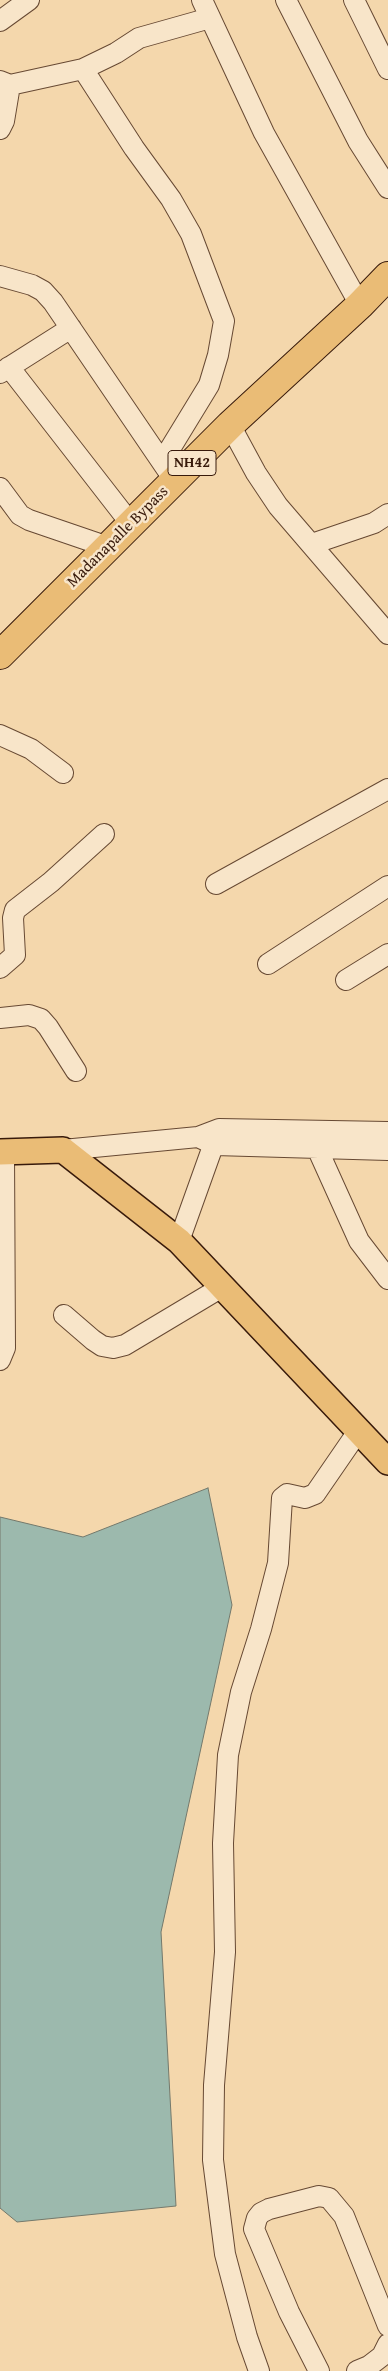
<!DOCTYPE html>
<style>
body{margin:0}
canvas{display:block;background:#f4d7ac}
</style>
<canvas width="388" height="2371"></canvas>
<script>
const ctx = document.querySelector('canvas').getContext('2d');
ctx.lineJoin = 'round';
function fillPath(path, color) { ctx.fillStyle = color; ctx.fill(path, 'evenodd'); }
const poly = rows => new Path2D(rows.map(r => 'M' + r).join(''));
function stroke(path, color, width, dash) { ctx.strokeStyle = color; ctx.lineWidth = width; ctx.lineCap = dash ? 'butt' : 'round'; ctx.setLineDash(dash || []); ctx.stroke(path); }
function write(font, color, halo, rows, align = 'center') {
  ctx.font = font + ' "Gentium Book Plus",serif'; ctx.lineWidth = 5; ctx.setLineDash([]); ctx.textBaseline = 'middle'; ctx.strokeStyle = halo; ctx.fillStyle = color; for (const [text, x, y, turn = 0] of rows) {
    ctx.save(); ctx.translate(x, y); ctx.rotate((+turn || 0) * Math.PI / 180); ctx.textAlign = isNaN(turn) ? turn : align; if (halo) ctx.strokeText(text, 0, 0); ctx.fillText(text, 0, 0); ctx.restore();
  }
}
const water = poly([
 [208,1488,232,1605,161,1932,176,2206,17,2222,0,2208,0,1517,83,1537,208,1488]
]);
fillPath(water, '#9cb9ad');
stroke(water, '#74796c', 1);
const minor = poly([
 [202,0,264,133,360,305],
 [286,0,358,141,388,188],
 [354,0,388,69],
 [0,21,29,0],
 [83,69,134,148,171,199,191,234,224,321,218,355,209,385,162,462],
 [0,81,10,85,83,69,116,53,139,38,210,18],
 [0,129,4,121,10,85],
 [0,276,32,285,43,291,53,302,168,471],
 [9,367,131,524],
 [0,373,71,328],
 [230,425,256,473,278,506,388,634],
 [0,488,20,515,29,520,108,547],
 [312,544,374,523,388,514],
 [0,735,31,749,63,773],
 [216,884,388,789],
 [268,964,388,886],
 [0,968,15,955,13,918,15,910,51,882,104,834],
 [346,980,388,954],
 [0,1018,29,1015,41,1019,48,1027,76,1071],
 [198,1137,215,1145,388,1150],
 [317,1148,359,1241,388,1279],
 [63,1150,198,1137,219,1129,388,1132],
 [179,1241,218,1132],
 [64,1315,93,1340,102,1346,113,1348,125,1345,222,1287],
 [0,1360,5,1348,4,1152],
 [259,2371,247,2337,225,2254,213,2160,214,2085,225,1952,223,1843,228,1755,241,1692,261,1629,278,1563,282,1498,287,1494,305,1498,315,1494,359,1430],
 [319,2371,289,2312,254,2229,257,2218,261,2213,269,2209,319,2196,329,2198,344,2216,388,2326],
 [357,2371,369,2366,382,2356,388,2344]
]);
const major = poly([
 [0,1152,63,1150,179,1241,388,1462]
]);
const highway = poly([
 [0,655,230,425,360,305,388,276]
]);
stroke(minor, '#674933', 22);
stroke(major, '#381a0b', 28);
stroke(highway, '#381a0b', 30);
stroke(minor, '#f8e5c9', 20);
stroke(major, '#eabc76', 25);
stroke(highway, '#eabc76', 28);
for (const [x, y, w] of [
 [192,463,48]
]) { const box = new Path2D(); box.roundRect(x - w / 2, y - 12.5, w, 25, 4); ctx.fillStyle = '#f8e5c9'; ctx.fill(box); stroke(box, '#381a0b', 1); }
write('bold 15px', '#381a0b', null, [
 ["NH42",192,463]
]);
write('16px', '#381a0b', '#f8e5c9', [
 ["Madanapalle Bypass",118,537,-45]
]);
</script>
